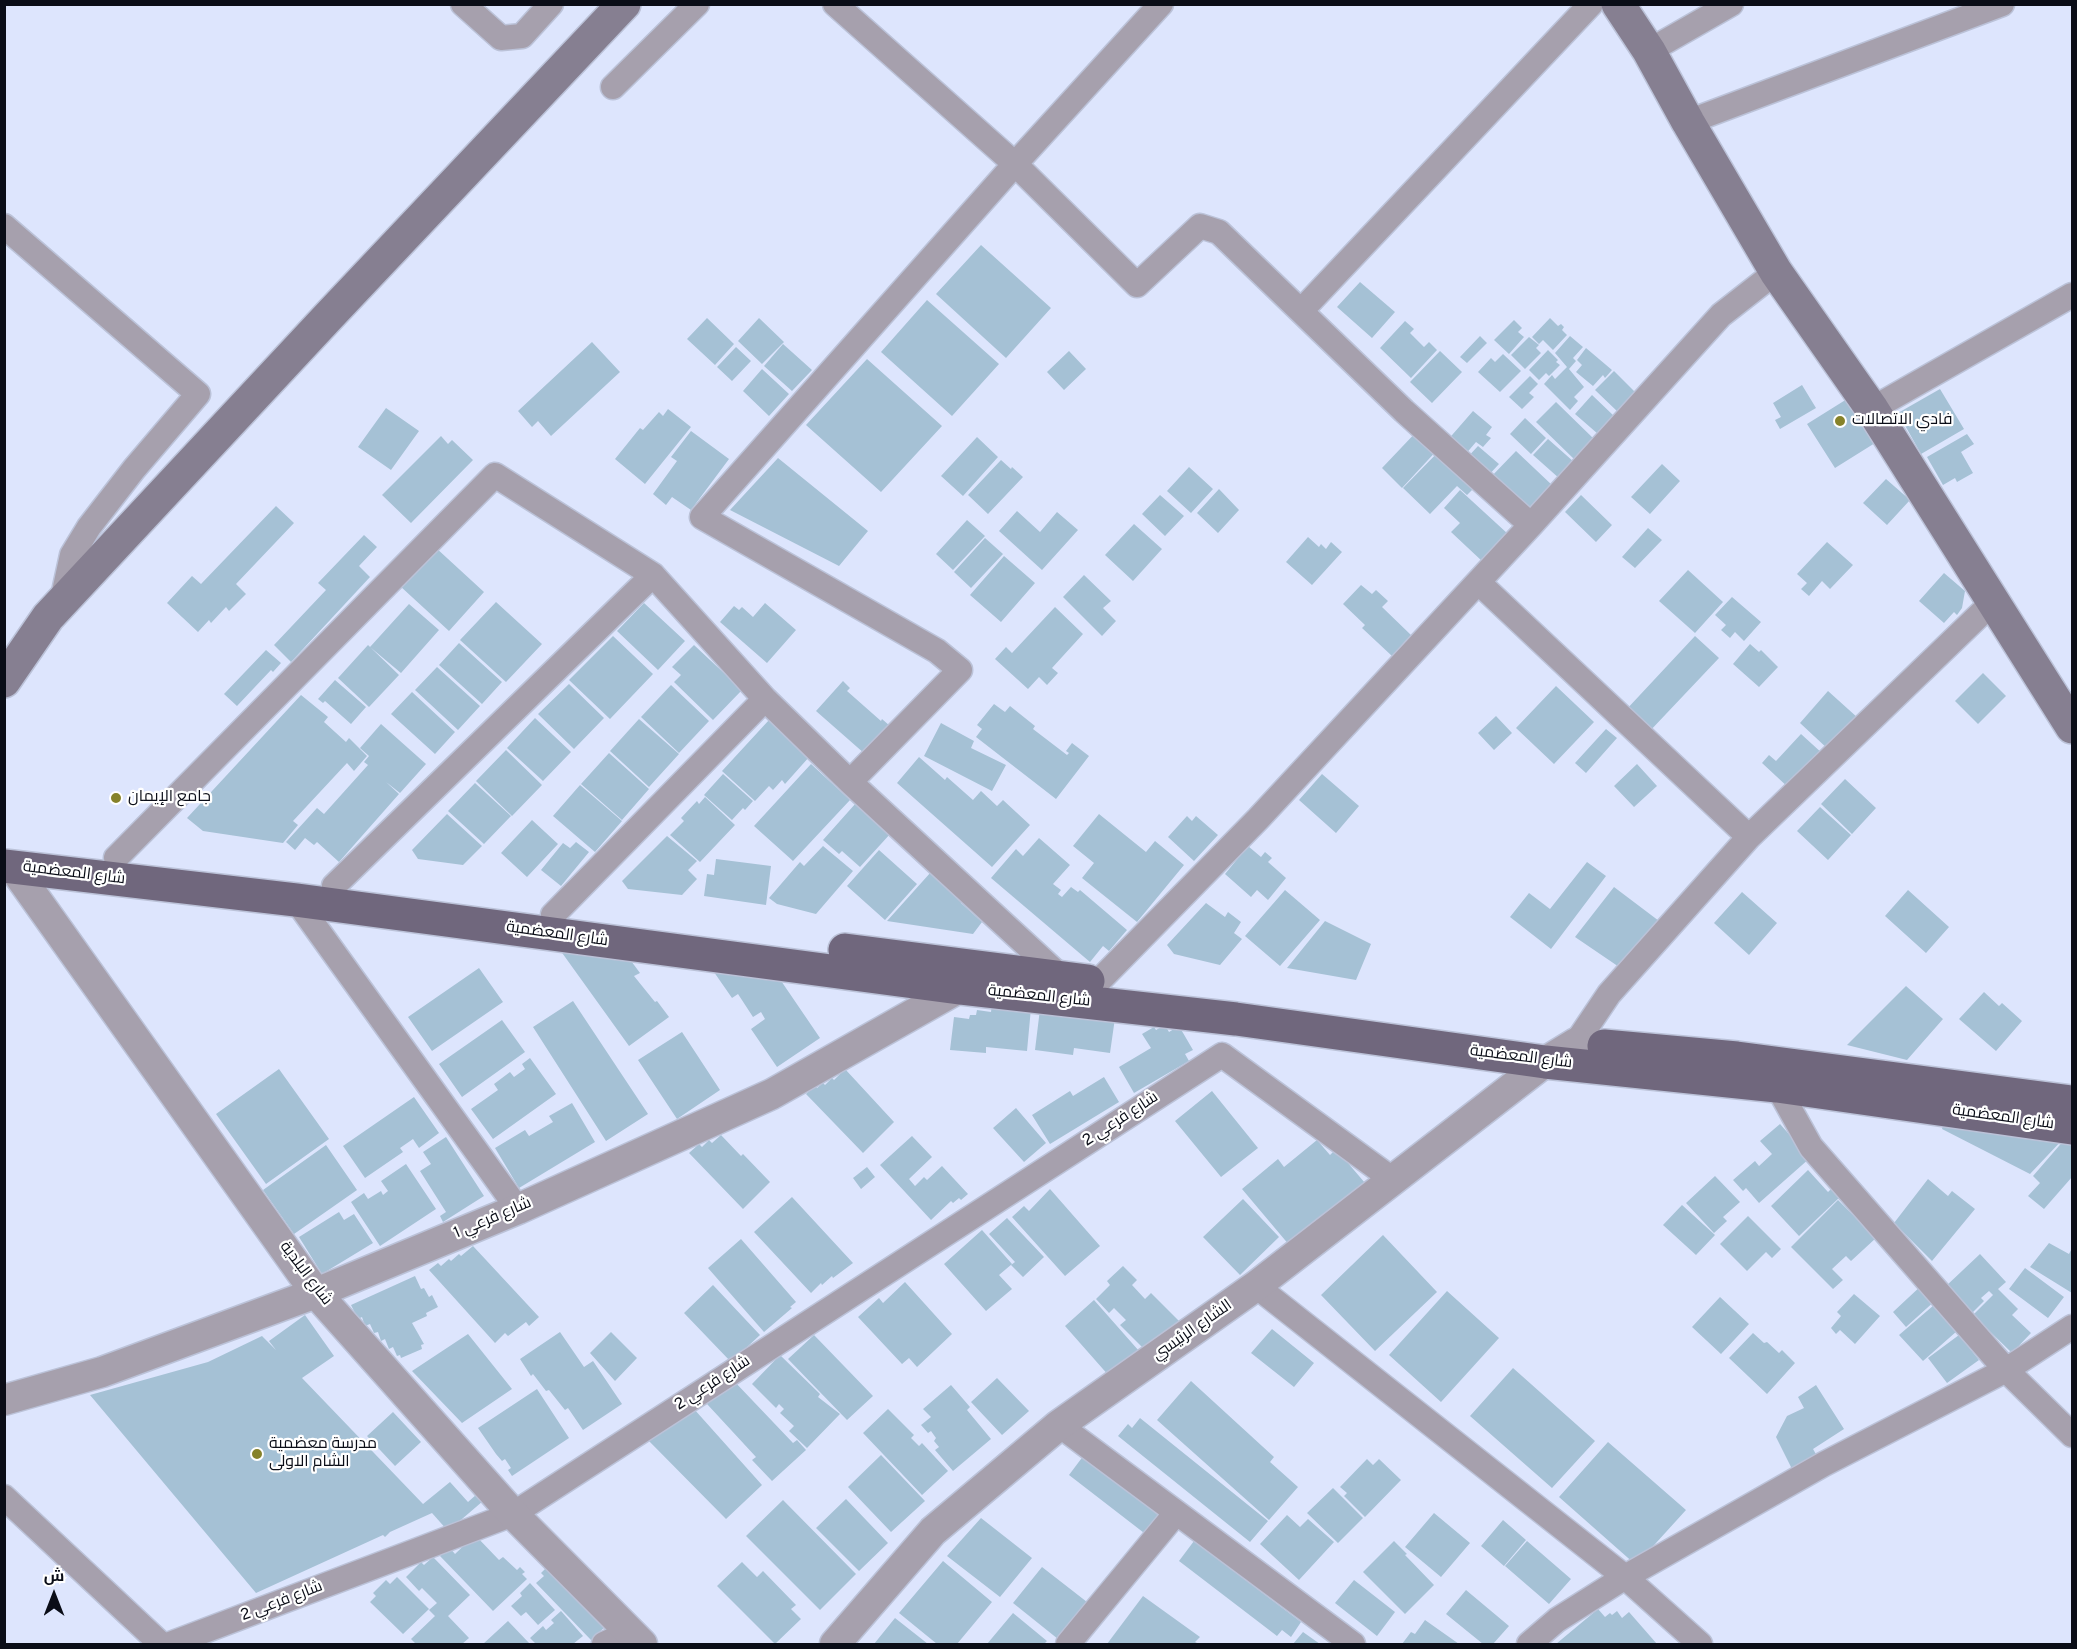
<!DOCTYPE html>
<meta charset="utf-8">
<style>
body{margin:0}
#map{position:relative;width:2077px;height:1649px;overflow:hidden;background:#dde5fd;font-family:Overpass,Cairo,sans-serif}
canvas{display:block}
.frame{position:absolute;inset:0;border:6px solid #0a0d17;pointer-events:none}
.north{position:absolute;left:24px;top:1565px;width:60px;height:60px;-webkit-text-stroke:4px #fff;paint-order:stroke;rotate:0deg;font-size:16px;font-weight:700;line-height:24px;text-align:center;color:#0a0d17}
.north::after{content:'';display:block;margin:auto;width:21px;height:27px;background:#0a0d17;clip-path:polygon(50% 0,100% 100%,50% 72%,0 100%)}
</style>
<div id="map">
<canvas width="2077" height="1649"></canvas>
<div class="frame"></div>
<div class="north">ش</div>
</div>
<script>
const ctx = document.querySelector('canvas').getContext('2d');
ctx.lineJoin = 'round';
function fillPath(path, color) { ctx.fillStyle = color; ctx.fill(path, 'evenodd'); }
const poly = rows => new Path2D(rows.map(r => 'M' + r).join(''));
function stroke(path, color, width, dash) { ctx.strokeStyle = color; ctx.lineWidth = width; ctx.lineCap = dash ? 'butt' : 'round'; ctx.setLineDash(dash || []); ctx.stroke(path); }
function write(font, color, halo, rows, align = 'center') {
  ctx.font = font + ' Overpass,Cairo,sans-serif'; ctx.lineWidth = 4.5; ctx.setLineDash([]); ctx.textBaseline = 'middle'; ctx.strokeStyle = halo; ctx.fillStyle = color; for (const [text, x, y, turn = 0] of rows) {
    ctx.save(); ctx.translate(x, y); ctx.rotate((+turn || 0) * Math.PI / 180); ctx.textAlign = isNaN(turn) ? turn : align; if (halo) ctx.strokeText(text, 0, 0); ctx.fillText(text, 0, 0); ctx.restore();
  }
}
fillPath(poly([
 [981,245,1051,308,1006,358,936,294],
 [1360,282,1395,312,1372,338,1337,307],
 [927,300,999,364,952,416,881,352],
 [707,318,734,344,715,365,687,339],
 [759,318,784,342,762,364,738,341],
 [1550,318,1558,326,1561,324,1564,327,1562,330,1567,335,1553,350,1543,340,1539,344,1532,337],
 [1514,320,1522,328,1518,332,1524,337,1509,354,1494,340],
 [1405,321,1414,329,1410,333,1424,347,1429,342,1437,350,1411,378,1380,348],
 [1480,336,1487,343,1467,363,1460,357],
 [1570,336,1583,347,1573,358,1576,361,1569,369,1584,387,1574,397,1578,401,1570,410,1544,384,1552,375,1555,379,1567,367,1555,353],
 [1529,337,1539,345,1536,348,1541,353,1525,369,1511,355],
 [592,342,620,372,551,436,538,421,532,427,518,411],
 [783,344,812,370,792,391,764,366],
 [736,347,751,361,732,381,717,367],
 [1586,348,1612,370,1605,378,1603,375,1593,386,1576,372,1582,365,1577,360],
 [1548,350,1558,360,1556,362,1560,365,1549,376,1546,373,1539,380,1529,370],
 [1069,351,1086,369,1064,390,1047,372],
 [1440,351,1462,372,1432,403,1410,382],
 [1503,354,1521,371,1500,392,1478,372,1491,358,1495,362],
 [867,359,942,426,881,492,806,425],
 [762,369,789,394,769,416,743,391],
 [1614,371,1637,394,1619,413,1595,390],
 [1530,376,1538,384,1529,393,1534,397,1522,409,1509,397],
 [1802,385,1816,408,1780,429,1775,420,1781,417,1773,403],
 [1940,389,1964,429,1921,454,1898,413],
 [1592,395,1614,416,1598,434,1575,414],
 [1847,399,1875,443,1835,468,1807,424],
 [1556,402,1595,440,1575,460,1536,422],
 [386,408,419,431,391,470,358,447],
 [668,409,691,427,645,484,615,459,640,428,643,430,659,412,663,416],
 [1473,411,1492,427,1486,435,1491,438,1483,447,1476,442,1464,456,1446,442],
 [1525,418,1546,438,1531,454,1510,434],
 [1420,428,1440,447,1402,488,1382,468],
 [691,431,729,459,691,510,672,497,666,505,653,494,677,461,671,457],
 [1967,434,1974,444,1961,452,1973,473,1957,482,1955,478,1943,485,1927,457],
 [441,436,448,444,452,440,473,460,411,523,382,495],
 [977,437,998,457,963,496,941,476],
 [1548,439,1574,462,1560,479,1533,455],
 [1478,446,1499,464,1486,478,1465,460],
 [1443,447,1480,482,1467,495,1457,486,1430,514,1403,488],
 [1516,451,1553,486,1524,515,1488,480],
 [778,458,868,531,839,566,730,510],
 [1001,460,1011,469,1012,467,1023,477,988,514,968,495],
 [1662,464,1680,481,1650,514,1631,497],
 [1189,467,1213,489,1191,513,1167,491],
 [1886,479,1910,500,1887,525,1863,503],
 [1219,489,1239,510,1218,533,1197,513],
 [1460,490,1508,534,1483,562,1451,532,1460,523,1444,508],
 [1160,495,1184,516,1165,536,1142,514],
 [1581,495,1612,525,1596,542,1565,512],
 [276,506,294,523,236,584,246,594,229,611,226,607,211,623,209,620,198,632,167,603,192,576,201,584],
 [1017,511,1040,532,1057,512,1078,530,1042,570,999,531],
 [967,520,985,536,953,570,936,554],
 [1134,524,1162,549,1133,581,1105,555],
 [1648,528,1662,540,1635,568,1622,557],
 [364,535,377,547,359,566,370,577,291,662,274,645,326,590,318,583],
 [1308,537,1319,547,1321,544,1326,549,1331,542,1342,552,1312,585,1286,562],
 [985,538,1003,554,971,588,954,572],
 [1827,542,1853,565,1830,589,1822,581,1809,596,1801,589,1807,583,1797,574],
 [435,547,484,592,449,631,400,586],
 [1004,556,1035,583,1001,622,970,595],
 [1688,570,1723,602,1695,633,1659,601],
 [1944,573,1965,591,1962,608,1957,615,1954,612,1944,623,1919,601],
 [1084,575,1111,601,1103,608,1116,621,1102,636,1063,597],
 [1361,585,1372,594,1376,590,1388,601,1382,607,1411,635,1392,656,1362,628,1365,625,1343,604],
 [1732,597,1761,622,1744,641,1735,632,1730,638,1721,630,1726,625,1715,615],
 [496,602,542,644,506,682,460,640],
 [644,603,685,641,658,670,617,631],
 [765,603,796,630,767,663,720,622,734,606,739,610,742,607,753,617],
 [409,604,439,630,401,673,370,647],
 [1055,607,1083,634,1052,668,1058,673,1047,685,1039,677,1028,689,995,659,1006,647,1012,653],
 [613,636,653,674,610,719,569,680],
 [1695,636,1719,658,1648,733,1625,711],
 [459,643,502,682,482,704,439,665],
 [1750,644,1759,652,1761,650,1778,667,1759,687,1733,664],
 [368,645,399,675,369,707,338,678],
 [694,645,742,690,713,720,674,682,681,675,672,667],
 [266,650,281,663,273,672,271,670,237,706,224,694],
 [437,667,480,706,458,730,415,690],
 [1983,673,2006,696,1978,724,1955,701],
 [335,680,366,707,351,724,325,701,323,703,318,699],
 [843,681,850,688,847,691,881,721,882,719,890,726,865,754,816,711],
 [569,684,604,718,574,749,538,714],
 [671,685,709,721,679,753,641,717],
 [1556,686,1594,722,1554,764,1516,728],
 [1828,691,1858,718,1829,750,1800,723],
 [412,692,455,732,435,754,391,714],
 [301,695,328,717,324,722,346,742,349,738,367,756,354,771,347,763,293,821,298,825,283,843,203,831,187,818],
 [994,704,1005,712,1010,706,1035,726,1033,729,1067,755,1069,753,1066,751,1072,743,1089,756,1056,799,976,737,982,729,977,725],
 [1496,716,1512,733,1494,750,1478,733],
 [535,718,571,752,543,781,507,748],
 [639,719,679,754,649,787,610,751],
 [769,720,810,756,785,784,782,780,773,790,769,786,755,801,722,771],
 [941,723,974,741,971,748,1006,765,992,791,924,756],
 [381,724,426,764,400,793,386,782,399,794,339,862,317,842,314,845,305,838,295,850,286,842,317,808,324,814,368,765,364,762,369,756,360,748],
 [1606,729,1617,738,1586,773,1575,763],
 [1801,734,1823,754,1790,789,1762,763,1769,755,1776,761],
 [506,750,542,785,512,816,476,781],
 [609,753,649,789,622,820,581,784],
 [919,757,945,780,947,777,973,800,981,791,997,806,1003,800,1030,825,992,867,897,783],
 [811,764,850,800,793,861,754,826],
 [1637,764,1657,786,1634,807,1614,786],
 [723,774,753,801,745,810,743,808,732,820,704,795],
 [1322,774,1359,806,1336,833,1299,800],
 [1845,779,1876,808,1852,834,1821,804],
 [475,783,511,816,484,844,448,811],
 [580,785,622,821,595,852,553,816],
 [705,797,735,825,700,862,670,835,684,821,681,818,697,801,699,804],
 [856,803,891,833,860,867,842,851,839,854,823,840],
 [1820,807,1851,835,1828,860,1797,831],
 [447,814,482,846,463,865,418,859,412,850],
 [1099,814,1146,852,1155,841,1184,865,1137,922,1082,878,1094,863,1073,846],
 [1187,816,1192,821,1196,816,1218,835,1194,861,1168,837],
 [532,820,558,844,527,877,501,853],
 [667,836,697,861,688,870,697,879,682,895,628,889,622,881],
 [1039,838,1070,865,1053,884,1061,890,1058,894,1062,897,1071,887,1078,892,1080,890,1127,930,1109,951,1103,946,1090,962,991,878,1016,849,1023,856],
 [576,842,589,852,561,886,541,870,563,843,570,848],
 [823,846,853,871,816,914,777,904,769,898,800,862,804,866],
 [1248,846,1261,857,1265,852,1272,858,1268,862,1286,878,1268,900,1257,890,1251,897,1225,874],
 [879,850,917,884,885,920,847,886],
 [716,859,771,866,766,905,704,896,707,874,714,875],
 [1587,862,1606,876,1551,949,1510,917,1529,893,1550,909],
 [931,872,964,900,961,903,982,922,973,934,887,921],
 [1614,887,1663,924,1625,971,1575,937],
 [1285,890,1320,920,1280,966,1245,936],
 [1908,890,1949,927,1926,953,1885,916],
 [1742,892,1777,923,1749,955,1714,923],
 [1206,903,1225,917,1228,912,1241,922,1234,933,1242,939,1220,965,1174,954,1167,945],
 [1325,921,1371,944,1356,980,1287,968],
 [555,943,620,946,640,973,634,976,655,1002,657,1001,669,1017,629,1046],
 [707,962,773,969,820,1038,777,1067,751,1029,765,1019,761,1012,753,1017,738,994,732,998],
 [479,968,503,1002,432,1051,408,1017],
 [1906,986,1943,1019,1907,1060,1847,1045],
 [1984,992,1999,1006,2002,1003,2022,1021,1996,1051,1959,1019],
 [573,1001,648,1114,606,1141,533,1027],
 [992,1004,1031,1008,1027,1051,986,1047,986,1053,950,1050,954,1017,969,1019,970,1015,976,1015,977,1010,991,1012],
 [1040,1009,1115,1018,1110,1053,1074,1048,1073,1055,1035,1050],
 [502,1020,525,1052,462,1097,439,1064],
 [1165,1025,1169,1032,1179,1026,1193,1050,1185,1054,1189,1061,1134,1093,1119,1067,1151,1048,1142,1034,1154,1027,1156,1030],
 [682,1032,720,1090,677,1119,638,1060],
 [530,1058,556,1094,493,1139,471,1109,498,1090,494,1084,510,1072,514,1077,525,1069,522,1064],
 [279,1069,329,1139,266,1184,216,1114],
 [845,1069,894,1122,863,1153,806,1094,815,1085,817,1088,823,1083,825,1085,832,1078,834,1080],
 [1104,1077,1119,1102,1050,1144,1032,1115,1070,1091,1073,1096],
 [1212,1091,1258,1148,1221,1177,1175,1121],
 [414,1097,439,1133,419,1148,413,1139,400,1148,403,1152,365,1178,343,1146],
 [572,1103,595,1142,519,1188,495,1148,525,1130,529,1136,553,1122,549,1116],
 [1016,1108,1046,1143,1024,1162,993,1128],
 [1945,1118,2064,1138,2030,1174,1942,1129],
 [1780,1124,1810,1158,1759,1203,1746,1188,1743,1191,1733,1180,1755,1161,1759,1166,1772,1154,1760,1141],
 [721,1135,741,1156,743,1154,770,1182,743,1209,689,1153,699,1144,702,1147,709,1140,712,1143],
 [912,1136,932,1157,909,1179,915,1186,924,1177,927,1180,942,1166,968,1194,961,1200,959,1198,953,1203,951,1201,931,1220,880,1165],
 [446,1137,484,1196,443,1222,440,1216,446,1212,420,1171,431,1164,423,1152],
 [2065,1139,2072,1145,2072,1177,2044,1209,2028,1196,2040,1183,2033,1176],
 [1317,1140,1330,1155,1336,1149,1365,1183,1290,1246,1242,1189,1278,1159,1284,1167],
 [326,1145,357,1190,294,1234,263,1190],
 [406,1164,436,1209,380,1246,351,1202,364,1193,368,1199,381,1191,383,1195,388,1191,381,1181],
 [867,1167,875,1177,861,1189,853,1178],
 [1808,1170,1828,1192,1831,1189,1840,1197,1799,1236,1771,1206],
 [1715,1176,1740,1202,1723,1217,1727,1221,1714,1233,1686,1203],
 [1928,1179,1948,1196,1952,1191,1975,1209,1932,1261,1894,1223],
 [1050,1189,1100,1246,1065,1276,1012,1217,1024,1206,1029,1211],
 [792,1197,853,1263,833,1278,832,1276,822,1285,821,1283,811,1293,754,1232],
 [1243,1199,1279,1237,1240,1275,1203,1237],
 [1838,1200,1876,1238,1851,1261,1846,1256,1832,1269,1843,1280,1833,1289,1791,1247],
 [1682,1205,1715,1235,1696,1255,1663,1225],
 [339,1212,344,1220,354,1214,373,1243,322,1274,299,1237],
 [1748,1216,1781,1249,1772,1258,1766,1252,1747,1271,1720,1244],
 [1007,1218,1044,1257,1023,1277,1011,1265,1015,1262,989,1234],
 [982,1230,1012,1264,999,1275,1012,1289,986,1311,944,1264],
 [1383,1235,1437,1292,1375,1351,1321,1295],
 [741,1239,796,1302,790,1307,792,1308,764,1332,708,1268],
 [2049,1243,2069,1254,2072,1248,2072,1293,2030,1267],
 [473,1246,539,1317,529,1326,526,1322,508,1336,505,1333,495,1343,429,1270,438,1263,441,1266,449,1259,451,1261,459,1254,461,1256],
 [1980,1254,2006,1282,1998,1289,2018,1309,2012,1315,2031,1333,2012,1353,1973,1315,1993,1295,1989,1291,1981,1298,1984,1301,1971,1314,1945,1287],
 [1123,1266,1137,1280,1132,1285,1145,1299,1151,1293,1179,1321,1147,1352,1120,1325,1126,1320,1114,1308,1109,1313,1096,1299,1110,1285,1107,1281],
 [2025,1268,2064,1297,2048,1318,2009,1289],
 [415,1276,421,1289,424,1288,429,1297,432,1295,438,1307,426,1313,427,1316,412,1323,424,1344,421,1345,422,1349,401,1358,400,1355,397,1356,393,1347,389,1349,385,1339,381,1341,378,1332,374,1333,370,1324,365,1326,362,1317,358,1319,351,1305],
 [905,1282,952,1334,917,1367,909,1358,902,1364,858,1317,879,1298,883,1303],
 [1923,1284,1937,1299,1906,1327,1893,1312],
 [713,1285,760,1335,731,1362,684,1313],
 [1447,1291,1499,1338,1441,1402,1389,1355],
 [1854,1294,1880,1316,1855,1344,1840,1330,1836,1334,1831,1328,1841,1316,1837,1312],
 [1720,1297,1749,1324,1721,1354,1692,1327],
 [1094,1300,1139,1351,1110,1377,1065,1326],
 [1934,1305,1957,1331,1923,1361,1899,1335],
 [305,1315,334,1356,302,1378,423,1504,450,1482,468,1502,477,1494,483,1501,448,1531,432,1513,390,1532,385,1537,383,1535,256,1593,90,1395,208,1362,262,1336,276,1350,269,1341],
 [1272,1329,1314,1363,1294,1387,1251,1353],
 [560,1332,584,1367,593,1361,622,1404,583,1430,568,1408,565,1410,549,1390,546,1391,533,1374,531,1376,520,1359],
 [611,1332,637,1358,615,1381,590,1353],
 [1753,1333,1764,1343,1767,1342,1779,1353,1782,1350,1795,1363,1767,1394,1729,1358],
 [468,1334,512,1389,462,1423,412,1371],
 [814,1335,873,1396,847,1420,788,1359],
 [1959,1335,1979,1360,1947,1383,1928,1358],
 [780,1355,820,1394,818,1397,840,1414,807,1448,789,1431,794,1426,780,1413,784,1409,779,1404,776,1408,752,1384],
 [1513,1368,1595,1441,1552,1488,1470,1416],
 [997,1378,1029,1411,1002,1435,971,1402],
 [733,1380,793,1443,797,1440,806,1450,772,1481,752,1460,756,1457,707,1404],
 [1191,1381,1274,1457,1270,1462,1298,1487,1269,1520,1157,1420],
 [951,1385,970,1407,967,1410,991,1439,953,1471,935,1450,939,1447,934,1441,936,1438,931,1431,928,1433,921,1425,931,1417,923,1409],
 [1816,1385,1844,1429,1813,1449,1817,1456,1792,1469,1776,1437,1787,1416,1804,1408,1798,1397],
 [537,1389,569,1438,512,1476,508,1470,511,1468,505,1459,502,1461,496,1454,478,1428],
 [694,1409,762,1485,726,1519,647,1439],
 [888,1409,914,1435,911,1438,919,1446,922,1443,948,1471,922,1495,863,1433],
 [393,1412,421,1442,395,1466,367,1436],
 [1140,1418,1268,1521,1250,1542,1118,1436,1128,1424,1132,1428],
 [1608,1442,1686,1510,1636,1565,1559,1497],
 [881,1455,925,1501,891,1532,848,1487],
 [1084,1455,1163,1517,1148,1536,1069,1475],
 [1367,1459,1373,1465,1379,1459,1401,1480,1365,1517,1344,1496,1347,1493,1340,1487],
 [1333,1488,1363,1518,1338,1543,1307,1513],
 [846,1499,888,1543,859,1571,816,1528],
 [783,1500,856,1574,820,1610,746,1536],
 [1434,1513,1470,1543,1441,1577,1405,1547],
 [1287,1515,1300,1527,1308,1519,1334,1542,1299,1580,1260,1544],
 [981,1518,1032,1558,1000,1597,947,1556],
 [1503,1520,1526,1540,1504,1566,1481,1546],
 [475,1535,499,1560,503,1557,517,1570,520,1567,525,1572,522,1574,527,1579,493,1611,440,1556,449,1547,455,1554],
 [1194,1541,1301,1622,1291,1637,1282,1630,1277,1636,1179,1561],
 [1394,1541,1407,1554,1405,1555,1434,1585,1405,1614,1363,1572],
 [1527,1541,1571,1579,1549,1604,1505,1566],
 [433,1557,470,1595,448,1616,469,1638,462,1644,416,1644,411,1639,435,1616,429,1610,437,1603,422,1588,419,1591,406,1577,421,1562,424,1565],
 [943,1561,992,1602,957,1644,937,1644,899,1613],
 [742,1562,757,1577,763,1571,796,1605,791,1609,801,1619,775,1644,717,1586],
 [548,1566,606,1626,591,1640,536,1583,544,1576,541,1573],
 [1042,1567,1087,1602,1058,1639,1013,1603],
 [397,1577,429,1609,403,1634,370,1602,376,1596,373,1593,386,1580,390,1584],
 [1354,1580,1395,1612,1377,1636,1335,1603],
 [530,1583,555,1610,538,1625,526,1612,521,1616,511,1606,522,1596,520,1593],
 [1466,1590,1509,1626,1493,1644,1483,1644,1446,1614],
 [1143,1596,1200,1637,1195,1642,1199,1644,1107,1644],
 [1598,1609,1605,1617,1610,1613,1612,1615,1617,1611,1622,1618,1629,1612,1657,1644,1556,1644],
 [561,1611,583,1636,573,1644,536,1644,530,1638,543,1626,546,1630,554,1623,551,1620],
 [1013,1613,1047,1641,1044,1644,987,1644],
 [895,1618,928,1644,874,1644],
 [1425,1620,1459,1644,1402,1644,1411,1632,1415,1634],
 [508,1621,530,1644,483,1644],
 [1303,1632,1320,1644,1293,1644]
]), '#a5c1d5');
const minor = poly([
 [463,4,501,38,522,36,551,4],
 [835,4,1015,164,1137,285,1200,226,1219,232,1404,411,1531,525],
 [1649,51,1731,4],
 [613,87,697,4],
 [1688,122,2002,4],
 [4,226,198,394,134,469,89,527,72,555,62,601],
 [1301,311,1591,4],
 [1872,409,2072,295],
 [1478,582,1749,837],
 [850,782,960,670,937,651,702,517,1015,164,1161,4],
 [116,858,495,475,653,575,765,699,850,782,1060,976],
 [334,886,653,575],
 [296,900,518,1209],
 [553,915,765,699],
 [1098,982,1258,819,1531,525,1721,315,1776,272],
 [1576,1043,1609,994,1749,837,1993,602],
 [1777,1086,1811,1147,2006,1370,2072,1435],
 [1256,1286,1625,1577,1700,1644],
 [1059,1425,1353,1644],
 [4,1497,161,1644],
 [170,1644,513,1514,1222,1055,1392,1179],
 [604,1644,630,1632],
 [1068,1644,1176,1513],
 [1529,1644,1557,1620,1625,1577,1824,1464,2006,1370,2072,1327]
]);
const tertiary = poly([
 [13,867,316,1293,513,1514,642,1644],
 [4,1400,102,1372,316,1293,518,1209,772,1094,959,988],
 [835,1644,933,1531,1059,1425,1256,1286,1545,1062,1576,1043]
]);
const secondary = poly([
 [1618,4,1649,51,1688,122,1776,272,1872,409,2072,727],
 [4,681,48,617,328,317,624,4]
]);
const primary = poly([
 [4,866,296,900,959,988,1236,1019,1545,1062,1777,1086,2072,1128],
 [845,950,1088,981],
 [1604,1046,1737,1058,2072,1102]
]);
stroke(minor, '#bbc2d8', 27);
stroke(tertiary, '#bbc2d8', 33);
stroke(secondary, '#bbc2d8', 36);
stroke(primary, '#bbc2d8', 36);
stroke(minor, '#a6a0ad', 24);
stroke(tertiary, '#a6a0ad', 30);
stroke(secondary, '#867f91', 33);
stroke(primary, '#70677d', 33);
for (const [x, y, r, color] of [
 [1840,421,6,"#86822a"],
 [116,798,6,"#86822a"],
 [257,1454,6,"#86822a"]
]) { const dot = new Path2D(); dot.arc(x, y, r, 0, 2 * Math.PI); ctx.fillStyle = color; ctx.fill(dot); stroke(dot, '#fff', 2); }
write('16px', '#0a0d17', '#fff', [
 ["فادي الاتصالات",1852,421],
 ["جامع الإيمان",128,798],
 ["مدرسة معضمية",269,1445],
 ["الشام الاولى",269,1463]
], 'left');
write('16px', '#0a0d17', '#fff', [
 ["شارع المعضمية",74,874,7],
 ["شارع المعضمية",557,935,8],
 ["شارع المعضمية",1039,997,6],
 ["شارع المعضمية",1521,1058,7],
 ["شارع المعضمية",2003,1118,8],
 ["شارع فرعي 2",1121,1120,-33],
 ["شارع فرعي 1",493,1219,-23],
 ["شارع البلدية",305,1274,53],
 ["الشارع الرئيسي",1193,1331,-35],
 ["شارع فرعي 2",713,1384,-33],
 ["شارع فرعي 2",282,1602,-21]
]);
</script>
